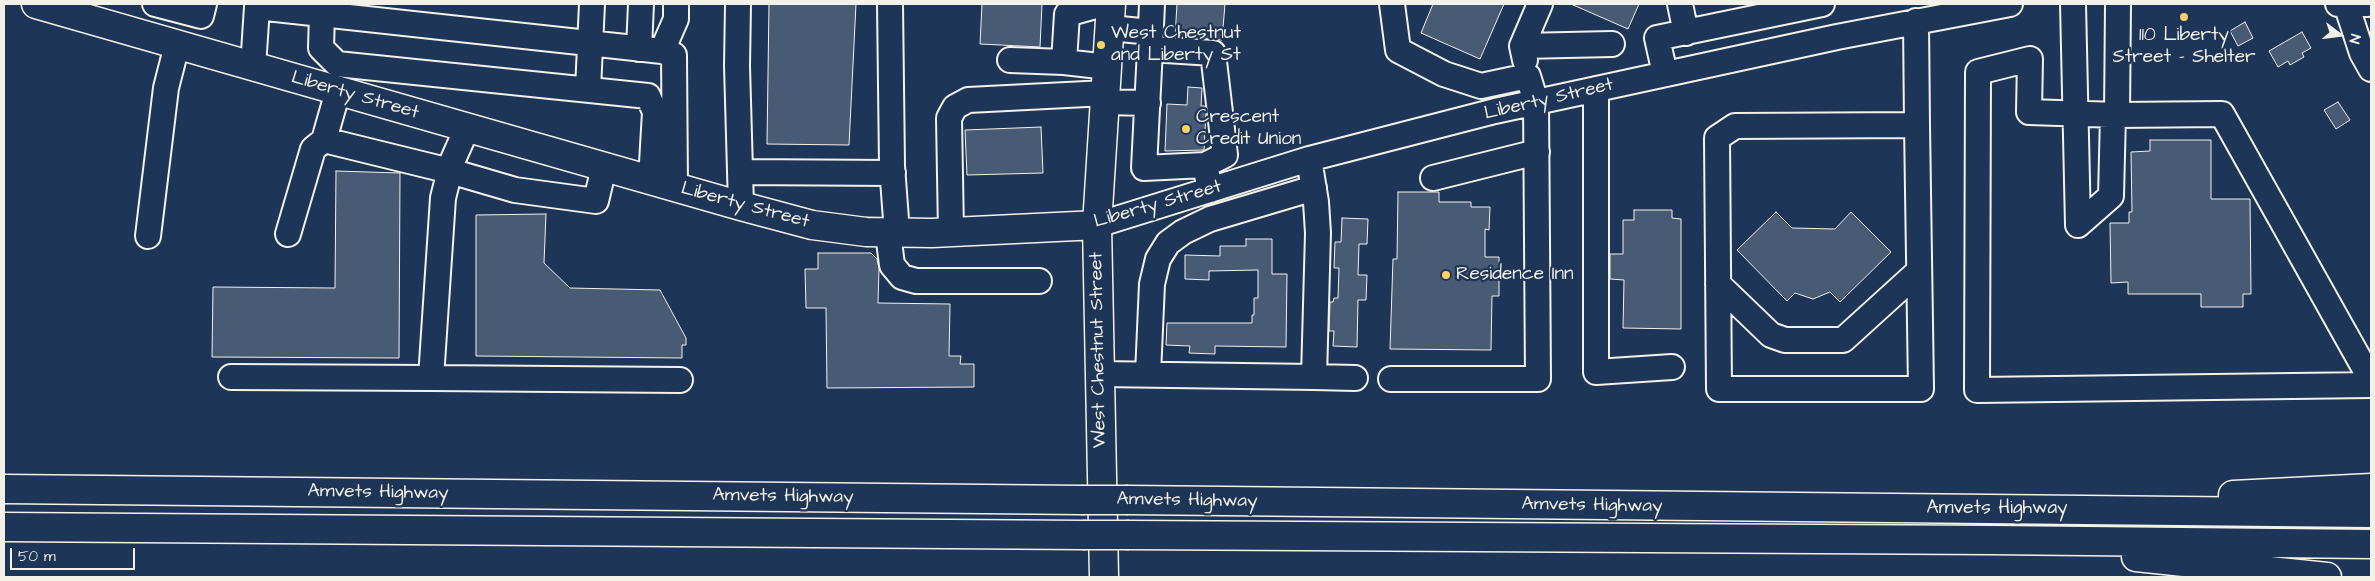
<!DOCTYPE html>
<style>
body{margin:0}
#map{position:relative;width:2375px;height:581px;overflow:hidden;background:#1d3557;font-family:"Architects Daughter",sans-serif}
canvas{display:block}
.frame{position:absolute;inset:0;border:5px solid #f4f1e8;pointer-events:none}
.north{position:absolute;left:2315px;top:10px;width:50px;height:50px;-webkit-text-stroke:4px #1d3557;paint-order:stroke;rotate:105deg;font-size:14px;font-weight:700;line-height:20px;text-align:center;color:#f4f1e8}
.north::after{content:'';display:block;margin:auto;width:18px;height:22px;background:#f4f1e8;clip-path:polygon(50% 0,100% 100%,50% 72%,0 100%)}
.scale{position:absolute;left:10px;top:548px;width:125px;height:22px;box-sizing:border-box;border:2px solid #f4f1e8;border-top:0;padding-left:6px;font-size:15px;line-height:18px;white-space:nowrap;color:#f4f1e8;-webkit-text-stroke:4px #1d3557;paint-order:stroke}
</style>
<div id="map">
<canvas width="2375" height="581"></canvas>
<div class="frame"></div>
<div class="north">N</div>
<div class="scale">50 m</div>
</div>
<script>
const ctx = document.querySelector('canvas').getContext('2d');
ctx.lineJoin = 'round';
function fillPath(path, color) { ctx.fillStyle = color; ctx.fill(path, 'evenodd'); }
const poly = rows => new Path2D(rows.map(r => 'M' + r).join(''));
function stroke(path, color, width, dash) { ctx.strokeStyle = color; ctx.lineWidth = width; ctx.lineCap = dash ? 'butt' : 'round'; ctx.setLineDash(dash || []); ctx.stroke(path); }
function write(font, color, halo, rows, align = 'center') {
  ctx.font = font + ' "Architects Daughter",sans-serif'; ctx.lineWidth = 4.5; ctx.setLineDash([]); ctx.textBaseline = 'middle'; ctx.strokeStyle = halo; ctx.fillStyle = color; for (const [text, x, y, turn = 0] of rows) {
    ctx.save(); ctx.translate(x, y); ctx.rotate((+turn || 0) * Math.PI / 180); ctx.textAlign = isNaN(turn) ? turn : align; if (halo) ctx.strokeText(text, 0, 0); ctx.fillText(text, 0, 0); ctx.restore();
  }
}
const building = poly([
 [769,4,856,4,849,145,767,144,769,4],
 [982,4,1042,4,1040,47,980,44,982,4],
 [1177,4,1225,4,1222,40,1175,37,1177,4],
 [1433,4,1504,4,1480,59,1421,33,1433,4],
 [1571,4,1639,4,1628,29,1571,4],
 [2245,22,2253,38,2238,46,2230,31,2245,22],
 [2302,32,2311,48,2302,53,2304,57,2290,65,2288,61,2278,67,2269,51,2302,32],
 [1188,87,1202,88,1201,106,1205,106,1206,112,1204,150,1165,151,1167,104,1187,105,1188,87],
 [2338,102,2350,120,2336,129,2324,110,2338,102],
 [1041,127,1043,173,967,175,965,130,1041,127],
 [2150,140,2211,140,2211,199,2250,199,2251,294,2243,294,2243,307,2201,307,2201,294,2128,294,2128,282,2111,283,2110,223,2129,223,2129,212,2132,212,2131,152,2150,151,2150,140],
 [336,171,400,173,399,358,212,357,213,287,335,288,336,171],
 [1398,192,1439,192,1439,202,1471,202,1471,207,1490,207,1489,230,1485,229,1485,257,1499,257,1499,296,1492,296,1491,350,1390,349,1393,259,1397,259,1398,192],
 [1634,210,1672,210,1672,218,1681,219,1681,329,1623,328,1624,280,1610,279,1610,254,1623,254,1623,220,1634,220,1634,210],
 [1776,212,1792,228,1835,229,1851,212,1891,252,1840,302,1830,292,1813,299,1795,293,1787,301,1737,250,1776,212],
 [546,214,544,263,570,288,660,290,686,338,686,345,682,345,682,358,476,356,476,215,546,214],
 [1342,218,1368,219,1367,244,1359,244,1358,275,1367,275,1366,300,1358,300,1357,347,1333,346,1334,331,1329,331,1330,302,1333,302,1334,298,1338,298,1339,268,1334,268,1335,242,1341,242,1342,218],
 [1246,239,1272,239,1272,274,1287,274,1286,347,1215,346,1215,354,1189,353,1190,346,1166,345,1167,323,1252,323,1252,315,1254,315,1254,298,1258,298,1258,270,1209,271,1209,280,1185,279,1185,255,1220,256,1220,246,1246,246,1246,239],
 [818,253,871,253,877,259,879,268,878,303,950,304,949,356,961,356,960,364,974,364,974,387,827,388,826,308,806,308,805,269,818,269,818,253]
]);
fillPath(building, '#485b74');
stroke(building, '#f4f1e8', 1);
const minor = poly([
 [155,4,201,16,204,4],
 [738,4,737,66,741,206],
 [890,4,892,166,897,233],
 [1103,4,1067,14,1064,62,1108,67],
 [1152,4,1150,49,1213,53,1225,155,1205,165,1210,190],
 [1680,4,1686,33],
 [2073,4,2078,225],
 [2338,4,2368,4],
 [2346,4,2362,53,2371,69],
 [322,14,321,48,337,64,648,96,655,112,651,180],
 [1916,21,1917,125,1921,389,1719,389,1717,138,1735,126,1917,125],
 [1110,28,1151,32],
 [1522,46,1612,44],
 [639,49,641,4],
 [1150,49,1144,168,1205,165],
 [662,51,676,19,676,4],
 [1010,60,1064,62],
 [1525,60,1522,46,1540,4],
 [253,67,257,7,662,51,674,55,675,187],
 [1665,74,1657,38,1822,4],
 [588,89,592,4],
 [1596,89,1596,372,1672,367],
 [338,91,324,140,450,171,515,190,596,201,604,167],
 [1105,102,1148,103],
 [2117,115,2118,4],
 [740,172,893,173],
 [1433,178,1537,152],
 [1097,225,1309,159,1495,111,1837,37,2010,4],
 [2078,225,2111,196,2113,115],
 [951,232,949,118,955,107,968,100,1106,93],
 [888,233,892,265,902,277,916,281,1039,281],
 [288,234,313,149,324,140],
 [148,236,166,88,177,45],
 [1718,284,1771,335,1785,340,1843,340,1919,271],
 [1100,374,1314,377,1318,233,1316,202,1309,159],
 [1148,374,1152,284,1158,259,1168,243,1183,232,1210,219,1314,188],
 [231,377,431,378,443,198,452,162,467,128],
 [1314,377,1355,378],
 [431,378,680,380],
 [1391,379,1538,379,1536,102,1528,76,1481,86,1444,74,1398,50,1392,4],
 [2371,380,2222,114,2117,115,2029,112,2030,59,1978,72,1977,390,2371,385]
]);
const major = poly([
 [36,4,741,206,812,225,866,232,932,233,1097,225],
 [1104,577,1097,225,1111,4]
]);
const highway = poly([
 [4,489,1081,500],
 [2233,495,2371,488],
 [1128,500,2371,513],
 [4,527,1083,535],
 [1129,535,1990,540,2371,544],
 [2136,557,2327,577]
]);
stroke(minor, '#f4f1e8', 28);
stroke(major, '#f4f1e8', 31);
stroke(highway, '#f4f1e8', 31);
stroke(minor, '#1d3557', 24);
stroke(major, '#1d3557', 28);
stroke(highway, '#1d3557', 28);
const highwayBridge = poly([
 [1081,500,1128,500],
 [1083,535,1129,535]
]);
stroke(highwayBridge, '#f4f1e8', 31, []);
stroke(highwayBridge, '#1d3557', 28);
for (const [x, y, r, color] of [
 [2184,17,5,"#ffd166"],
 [1101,45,5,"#ffd166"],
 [1186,129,5,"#ffd166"],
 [1446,275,5,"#ffd166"]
]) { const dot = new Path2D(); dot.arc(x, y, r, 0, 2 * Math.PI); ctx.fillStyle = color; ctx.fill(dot); stroke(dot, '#1d3557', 2); }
write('19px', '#f4f1e8', '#1d3557', [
 ["West Chestnut",1111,34],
 ["and Liberty St",1111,56],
 ["110 Liberty",2184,36,"center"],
 ["Street - Shelter",2184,58,"center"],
 ["Crescent",1196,118],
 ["Credit Union",1196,140],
 ["Residence Inn",1456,275]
], 'left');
write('19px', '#f4f1e8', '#1d3557', [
 ["Liberty Street",355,96,16],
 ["Liberty Street",1549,100,-13],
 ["Liberty Street",1158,205,-16],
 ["Liberty Street",745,206,15],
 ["West Chestnut Street",1099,350,-91],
 ["Amvets Highway",378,493,1],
 ["Amvets Highway",783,497,1],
 ["Amvets Highway",1187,501,1],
 ["Amvets Highway",1592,506,1],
 ["Amvets Highway",1997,509]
]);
</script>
